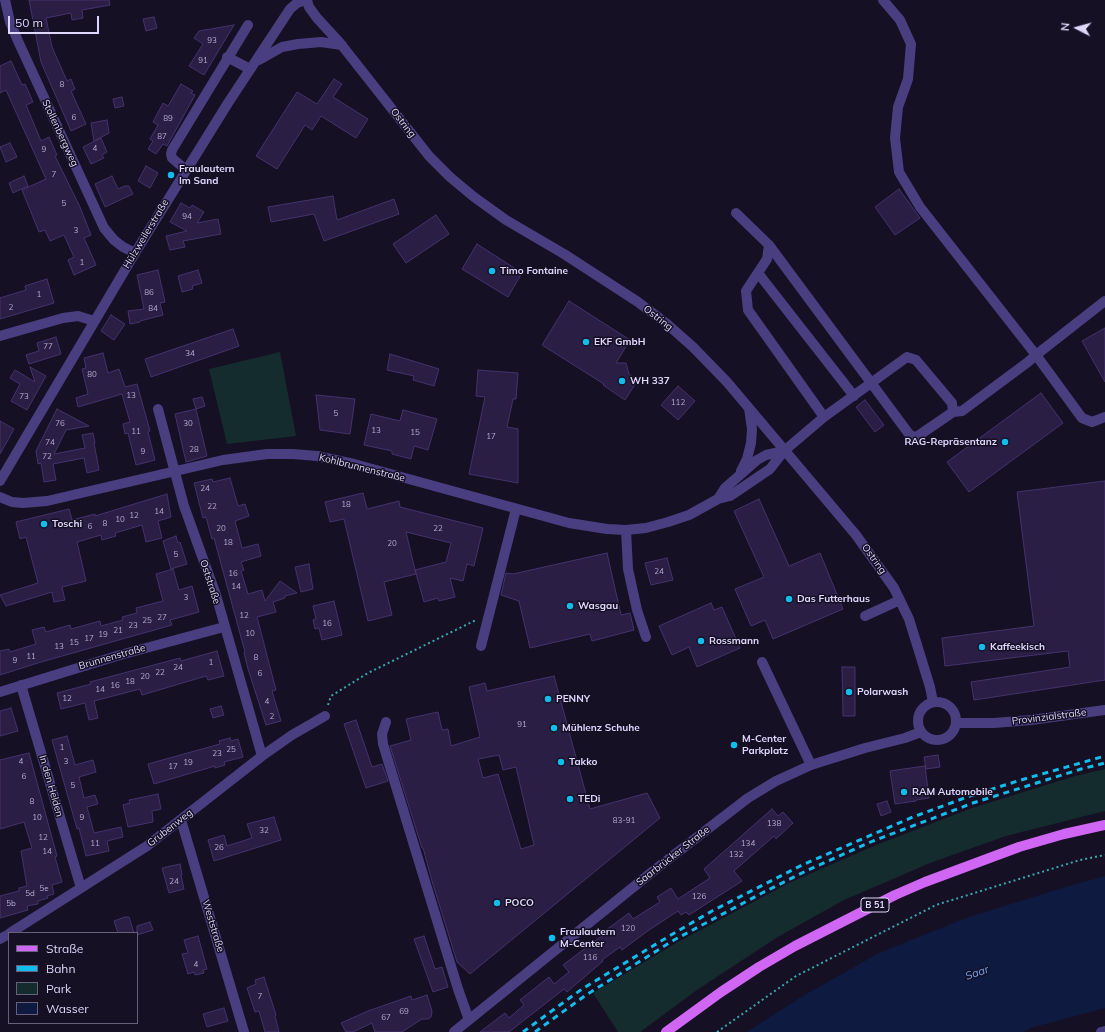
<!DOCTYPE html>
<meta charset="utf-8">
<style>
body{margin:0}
#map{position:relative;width:1105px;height:1032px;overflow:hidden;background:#161024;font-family:Mulish,sans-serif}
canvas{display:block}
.legend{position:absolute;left:8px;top:932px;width:130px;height:92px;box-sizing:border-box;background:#161024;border:1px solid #66607a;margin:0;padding:5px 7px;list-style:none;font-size:12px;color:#dfd7fc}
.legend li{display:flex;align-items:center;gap:8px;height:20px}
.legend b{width:20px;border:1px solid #66607a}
.north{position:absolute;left:1057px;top:8px;width:40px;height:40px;-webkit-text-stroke:3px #161024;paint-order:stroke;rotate:276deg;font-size:11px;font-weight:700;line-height:16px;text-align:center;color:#dfd7fc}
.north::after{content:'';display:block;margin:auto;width:14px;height:18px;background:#dfd7fc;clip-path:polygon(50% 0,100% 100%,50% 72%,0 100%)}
.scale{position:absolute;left:8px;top:16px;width:91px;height:18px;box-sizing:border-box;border:2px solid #dfd7fc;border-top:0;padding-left:5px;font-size:12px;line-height:14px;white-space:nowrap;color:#dfd7fc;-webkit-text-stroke:3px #161024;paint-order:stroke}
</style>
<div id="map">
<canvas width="1105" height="1032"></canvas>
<ul class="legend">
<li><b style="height:5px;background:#d066f4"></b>Straße</li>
<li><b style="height:5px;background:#11bded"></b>Bahn</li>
<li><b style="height:11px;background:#142c2e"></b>Park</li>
<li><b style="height:11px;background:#0e1a40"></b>Wasser</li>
</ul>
<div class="north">N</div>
<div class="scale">50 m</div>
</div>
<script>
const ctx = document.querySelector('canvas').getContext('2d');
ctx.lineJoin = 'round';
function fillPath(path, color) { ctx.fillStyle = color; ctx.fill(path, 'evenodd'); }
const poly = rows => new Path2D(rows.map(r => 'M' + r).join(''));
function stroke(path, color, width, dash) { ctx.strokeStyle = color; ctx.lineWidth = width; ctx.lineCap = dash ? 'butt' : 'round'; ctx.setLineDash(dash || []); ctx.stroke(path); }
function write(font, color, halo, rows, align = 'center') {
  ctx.font = font + ' Mulish,sans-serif'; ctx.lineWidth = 3; ctx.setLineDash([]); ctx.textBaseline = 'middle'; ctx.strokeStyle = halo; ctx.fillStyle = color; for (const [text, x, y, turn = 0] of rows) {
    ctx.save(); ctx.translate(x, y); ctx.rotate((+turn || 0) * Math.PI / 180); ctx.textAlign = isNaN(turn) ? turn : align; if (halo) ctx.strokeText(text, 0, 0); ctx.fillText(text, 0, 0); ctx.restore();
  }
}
fillPath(poly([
 [280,352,296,436,227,444,209,369],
 [1105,769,1105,811,1006,836,930,863,844,900,776,938,697,990,640,1032,618,1032,593,993,676,943,789,883,876,845,972,808,1075,776]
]), '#142c2e');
fillPath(poly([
 [1105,876,1105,1008,1034,1027,1023,1032,747,1032,801,997,879,953,966,918,1059,889]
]), '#0e1a40');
const building = poly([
 [29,0,109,0,110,5,82,10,83,18,72,20,71,13,46,18,52,47,67,81,71,79,75,89,71,91,86,124,71,131,41,62,29,0],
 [154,17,157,28,146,31,143,19,154,17],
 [234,25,204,75,189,66,203,44,194,38,199,31,234,25],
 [11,61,22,85,25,84,33,102,26,105,41,141,49,137,57,155,55,156,80,207,91,235,84,238,96,265,74,275,68,260,74,257,64,235,50,241,45,230,39,232,22,190,46,179,6,90,0,93,0,66,11,61],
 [334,79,342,84,333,97,368,119,356,138,321,116,312,130,305,125,277,169,256,156,297,92,317,104,334,79],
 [181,84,193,91,191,93,195,95,167,146,163,144,156,154,148,149,153,141,150,139,158,125,153,122,163,103,168,106,181,84],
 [122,97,124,106,115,108,113,99,122,97],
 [107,120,109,133,94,141,91,123,107,120],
 [101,138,107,152,102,155,104,158,91,164,83,147,101,138],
 [10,143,17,157,6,162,0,147,10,143],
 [146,166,158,173,150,188,138,181,146,166],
 [24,176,28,186,13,193,9,183,24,176],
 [112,176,118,189,125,186,129,186,133,194,105,207,95,184,112,176],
 [899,189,920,218,895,235,875,207,899,189],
 [333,196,337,220,394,199,399,214,324,241,314,214,271,222,268,207,333,196],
 [181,203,190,208,192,205,204,212,197,223,218,219,221,234,183,241,185,247,170,250,166,236,187,231,170,222,181,203],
 [436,215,449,234,406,263,393,244,436,215],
 [477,244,522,273,508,297,462,269,477,244],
 [158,270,165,302,160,303,163,315,140,321,140,322,130,324,128,311,144,309,137,275,158,270],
 [198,270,202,283,192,286,193,289,182,292,178,276,198,270],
 [47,279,54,303,0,319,0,298,26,290,25,286,47,279],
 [569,301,630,340,616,363,626,363,629,374,638,380,625,400,603,385,604,384,542,345,569,301],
 [111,315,125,324,114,340,101,331,111,315],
 [1105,328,1105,382,1082,341,1105,328],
 [233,329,239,346,151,377,145,359,233,329],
 [56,337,61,354,29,364,26,355,39,351,37,343,56,337],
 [103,353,108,373,119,369,125,387,137,384,150,431,148,432,155,460,136,465,128,433,125,434,123,424,130,422,122,394,78,407,76,398,88,394,82,369,86,368,84,358,103,353],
 [390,354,439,369,434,386,413,380,414,376,387,370,390,354],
 [30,367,46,376,27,410,11,401,20,384,10,378,15,370,35,382,30,367],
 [478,370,518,373,516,399,513,399,507,427,518,429,518,483,469,474,485,397,476,396,478,370],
 [678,386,695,401,678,420,661,405,678,386],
 [1041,393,1063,423,969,492,947,462,1041,393],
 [316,395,355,399,350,434,320,430,316,395],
 [202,397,205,406,196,409,193,399,202,397],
 [865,400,884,425,875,432,856,407,865,400],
 [57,409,89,426,66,430,54,454,85,448,82,435,93,433,95,443,94,443,99,470,87,473,84,458,53,464,56,480,44,482,41,463,38,464,36,451,57,409],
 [196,409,207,456,186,462,175,414,196,409],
 [403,410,437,419,428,450,414,446,411,459,392,454,392,451,364,445,371,414,400,421,403,410],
 [0,421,14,429,0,454,0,421],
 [230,478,238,506,245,504,249,516,235,521,242,548,258,544,261,556,241,562,244,570,241,571,248,594,262,590,265,601,280,581,297,593,285,596,285,598,273,602,276,612,257,617,276,690,272,691,281,721,266,725,248,669,244,653,245,652,214,538,212,539,206,517,203,518,194,483,212,479,213,482,230,478],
 [1105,481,1105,680,974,700,971,682,1070,667,1068,651,945,666,942,638,1034,626,1017,492,1105,481],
 [363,493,367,509,399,501,400,507,483,528,474,566,467,564,463,581,450,578,455,597,439,601,438,598,424,602,415,570,446,562,451,543,406,532,416,574,384,582,392,615,368,621,344,519,330,522,325,502,363,493],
 [167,494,171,517,158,521,162,538,146,542,142,525,115,533,116,536,102,540,101,535,77,542,86,581,62,587,65,600,54,602,52,592,6,606,0,595,38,583,26,537,20,539,16,522,69,509,72,520,95,514,95,516,167,494],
 [759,499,789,566,820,553,843,609,773,639,765,620,751,626,735,589,764,577,734,511,759,499],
 [176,536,178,543,180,542,187,564,171,569,163,541,176,536],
 [607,553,621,615,630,613,634,630,592,641,590,634,530,648,519,601,501,595,506,573,513,574,607,553],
 [667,558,673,580,651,585,645,563,667,558],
 [309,564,313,589,301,592,295,567,309,564],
 [173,569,179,590,192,586,199,612,170,620,172,625,41,662,0,675,0,651,9,649,10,652,36,644,32,630,44,627,46,632,70,625,71,629,100,621,101,626,123,620,122,617,137,613,136,608,163,601,156,574,173,569],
 [334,601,342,635,322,640,319,628,315,629,313,620,316,619,313,606,334,601],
 [711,603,714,610,722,607,740,648,697,667,689,647,672,655,659,626,711,603],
 [217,651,224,676,208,680,206,676,142,695,140,689,94,701,98,718,89,720,85,703,61,709,57,693,91,684,90,682,180,658,181,661,217,651],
 [842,667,855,667,855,716,843,716,842,667],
 [554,676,590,809,647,793,660,818,470,974,457,962,432,881,423,848,422,848,390,746,411,740,406,719,438,712,442,730,448,729,451,746,480,737,469,687,485,683,487,691,554,676],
 [499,755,503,770,516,767,534,845,521,849,498,774,483,778,478,759,499,755],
 [221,706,224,715,213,718,210,709,221,706],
 [11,708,18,731,0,736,0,711,11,708],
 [356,720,372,767,382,764,388,781,366,788,344,724,356,720],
 [67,736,75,765,93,760,96,772,79,777,84,798,95,795,98,804,87,807,94,833,121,827,123,837,107,841,109,851,86,856,79,828,77,829,52,740,67,736],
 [230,738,231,741,238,739,243,757,224,762,225,765,215,768,215,766,154,784,148,764,220,744,219,741,230,738],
 [29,753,57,856,55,857,62,882,52,885,54,894,47,896,48,898,38,901,38,904,27,906,28,910,0,918,0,896,19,891,19,888,27,886,21,851,32,848,24,822,0,829,0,760,29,753],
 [938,755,940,767,926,769,924,757,938,755],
 [925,766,929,798,916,800,916,801,895,804,890,771,925,766],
 [158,794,161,809,152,811,153,822,128,827,123,805,130,803,129,800,158,794],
 [887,801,891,812,881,816,877,804,887,801],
 [772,809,778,816,783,812,793,823,776,839,774,836,734,871,742,881,689,915,686,912,681,915,678,911,649,930,622,950,620,947,602,960,603,961,567,992,564,989,509,1032,480,1032,505,1013,509,1018,524,1005,520,1000,549,977,554,984,569,972,563,965,603,935,602,933,629,913,633,919,660,902,657,897,671,888,678,899,710,878,704,869,772,809],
 [274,817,281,840,214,861,208,840,224,835,227,846,252,838,247,824,274,817],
 [180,864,182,875,181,875,184,889,169,893,162,868,180,864],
 [125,917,129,917,134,933,118,933,114,921,125,917],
 [150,922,153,930,137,935,137,926,150,922],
 [198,936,207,969,203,970,204,973,195,975,194,972,188,974,182,954,188,953,184,940,198,936],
 [424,936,435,969,442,967,448,987,433,992,414,939,424,936],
 [264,977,276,1015,275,1016,279,1032,265,1032,259,1011,255,1012,247,988,256,984,255,980,264,977],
 [427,995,432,1011,431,1017,428,1019,422,1019,402,1032,375,1032,372,1023,353,1032,346,1032,341,1023,368,1011,411,996,412,1000,427,995],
 [224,1008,228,1021,207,1027,203,1014,224,1008]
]);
fillPath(building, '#2a1e44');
stroke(building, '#45326e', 1);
stroke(poly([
 [328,705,331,696,368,673,476,620],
 [717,1032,796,976,936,905,1080,860,1105,855]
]), '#38a8af', 2, [2, 3]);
stroke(poly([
 [5,0,10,22,18,41,104,228,114,240,123,247,135,253],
 [307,0,309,7,317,18,340,43,429,156,450,177,474,197,506,220,564,254,638,302,667,324,693,347,727,382,856,535,894,588,909,619,930,687,933,702],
 [883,0,900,20,911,44,908,79,898,107,895,138,899,172,920,207,1036,355,1105,301],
 [227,57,250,69],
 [259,60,282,47,298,44,321,42,342,45],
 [186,170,172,158,171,154,172,150,248,25],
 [736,213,769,245,767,259,746,291,748,310,824,417],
 [769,245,909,434,915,438,953,412,962,411,1028,362,1036,355,1082,418,1092,422,1105,417],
 [758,273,854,396],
 [0,336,63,318,78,316,94,321],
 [158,409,184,506,216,595,262,756],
 [741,471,747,459,751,443,752,429,749,408],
 [0,481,135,253,228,103,290,9,297,3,307,0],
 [0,497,12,502,23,503,47,501,223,460,267,454,293,454,317,456,354,464,569,523,607,529,626,530,646,528,668,522,689,515,718,499,730,496,770,469,784,451,824,417,907,357,916,360,952,403,953,412],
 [718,499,725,488,757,460,766,455,784,451],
 [626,530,628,569,637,610,646,637],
 [865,616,900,600],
 [481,646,516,509],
 [762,662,811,765],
 [21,685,81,888],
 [0,692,120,655,224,627],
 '918 721a19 19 0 1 1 38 0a19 19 0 1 1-38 0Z',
 [386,722,382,734,383,744,458,989,469,1020],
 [956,723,994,723,1031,720,1105,710],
 [181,820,244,1032],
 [10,933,147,846,262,756,292,735,325,716],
 [0,939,9,934],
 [454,1032,657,868,748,798,776,781,811,765,865,748,905,738,921,732],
 [1101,1032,1105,1031]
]), '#493f80', 10);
stroke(poly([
 [666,1032,721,992,759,967,795,946,895,895,925,882,1019,847,1064,834,1105,825]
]), '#d066f4', 10);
stroke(poly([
 [523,1032,582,989,671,935,712,911,802,865,913,817,970,796,1021,780,1105,756],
 [535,1032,586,995,674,940,762,893,808,870,873,841,973,803,1081,769,1105,763]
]), '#11bded', 3, [6, 5]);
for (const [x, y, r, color] of [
 [171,175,4,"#11bded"],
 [492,271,4,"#11bded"],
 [586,342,4,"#11bded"],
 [622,381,4,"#11bded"],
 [1005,442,4,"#11bded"],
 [44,524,4,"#11bded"],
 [789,599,4,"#11bded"],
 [570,606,4,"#11bded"],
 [701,641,4,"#11bded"],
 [982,647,4,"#11bded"],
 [849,692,4,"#11bded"],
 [548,699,4,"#11bded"],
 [554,728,4,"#11bded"],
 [734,745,4,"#11bded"],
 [561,762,4,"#11bded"],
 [904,792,4,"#11bded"],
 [570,799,4,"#11bded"],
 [497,903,4,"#11bded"],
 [552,938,4,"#11bded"]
]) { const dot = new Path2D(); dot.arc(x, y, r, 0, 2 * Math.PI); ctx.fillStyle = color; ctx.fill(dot); stroke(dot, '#161024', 1.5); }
write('8px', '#b2a9ce', null, [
 ["93",212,41],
 ["91",203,61],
 ["8",62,85],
 ["6",74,118],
 ["89",168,119],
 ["87",162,137],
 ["4",95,149],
 ["9",44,150],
 ["7",54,175],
 ["5",64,204],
 ["94",187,217],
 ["3",76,231],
 ["1",82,263],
 ["86",149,293],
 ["1",39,295],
 ["2",11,308],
 ["84",153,309],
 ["77",48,347],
 ["34",190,354],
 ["80",92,375],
 ["13",131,396],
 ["73",24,397],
 ["112",678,403],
 ["5",336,414],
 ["76",60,424],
 ["30",188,424],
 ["13",376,431],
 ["11",136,432],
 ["15",415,433],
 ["17",491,437],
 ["74",50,443],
 ["28",194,450],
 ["9",143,452],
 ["72",47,457],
 ["24",205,489],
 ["18",346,505],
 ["22",212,507],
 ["14",159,512],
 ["12",134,516],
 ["10",120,520],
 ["8",105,524],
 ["6",90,527],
 ["20",221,529],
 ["22",438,529],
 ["18",228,543],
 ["20",392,544],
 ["5",176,555],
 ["24",659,572],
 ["16",233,574],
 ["14",236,587],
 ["3",186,598],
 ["12",244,616],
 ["27",162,618],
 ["25",147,621],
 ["16",327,624],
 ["23",133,626],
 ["21",118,631],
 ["10",250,634],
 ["19",103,635],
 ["17",89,639],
 ["15",74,643],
 ["13",59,647],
 ["11",31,657],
 ["8",256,658],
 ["9",15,661],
 ["1",211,663],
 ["24",178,668],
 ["22",160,673],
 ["6",260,674],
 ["20",145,677],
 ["18",130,682],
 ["16",115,686],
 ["14",100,690],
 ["12",67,699],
 ["4",267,702],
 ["2",272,717],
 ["91",522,725],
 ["1",62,748],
 ["25",231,750],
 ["23",217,754],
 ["4",21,762],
 ["3",66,762],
 ["19",188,763],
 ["17",173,767],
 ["6",24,777],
 ["5",73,786],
 ["8",32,802],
 ["10",37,818],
 ["9",82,818],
 ["83-91",624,821],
 ["138",774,824],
 ["32",264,831],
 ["12",43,838],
 ["11",95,844],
 ["134",748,844],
 ["26",219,848],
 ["14",47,852],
 ["132",736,855],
 ["24",174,882],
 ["5e",44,889],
 ["5d",30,894],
 ["126",699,897],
 ["5b",11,904],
 ["120",628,929],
 ["116",590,958],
 ["4",196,965],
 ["7",260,997],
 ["69",404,1012],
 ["67",386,1018]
]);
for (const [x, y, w] of [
 [875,905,28]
]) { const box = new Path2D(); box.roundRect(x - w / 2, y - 7, w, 14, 3); ctx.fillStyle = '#161024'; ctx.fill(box); stroke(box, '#dfd7fc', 1); }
write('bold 9px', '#dfd7fc', null, [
 ["B 51",875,905]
]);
write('10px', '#dfd7fc', '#161024', [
 ["Ostring",403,123,52],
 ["Stollenbergweg",60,133,65],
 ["Hülzweilerstraße",146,234,-59],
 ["Ostring",658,318,38],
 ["Kohlbrunnenstraße",362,468,14],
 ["Ostring",874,559,54],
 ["Oststraße",210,582,72],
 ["Brunnenstraße",112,657,-16],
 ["Provinzialstraße",1049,717,-7],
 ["In den Helden",51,786,74],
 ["Grubenweg",170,828,-38],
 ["Saarbrücker Straße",673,856,-38],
 ["Weststraße",213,926,73]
]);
write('bold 10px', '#dfd7fc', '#161024', [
 ["Fraulautern",179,169],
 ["Im Sand",179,181],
 ["Timo Fontaine",500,271],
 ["EKF GmbH",594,342],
 ["WH 337",630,381],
 ["RAG-Repräsentanz",997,442,"right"],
 ["Toschi",52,524],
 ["Das Futterhaus",797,599],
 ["Wasgau",578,606],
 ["Rossmann",709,641],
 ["Kaffeekisch",990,647],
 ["Polarwash",857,692],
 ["PENNY",556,699],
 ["Mühlenz Schuhe",562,728],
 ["M-Center",742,739],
 ["Parkplatz",742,751],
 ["Takko",569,762],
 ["RAM Automobile",912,792],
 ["TEDi",578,799],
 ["POCO",505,903],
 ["Fraulautern",560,932],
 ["M-Center",560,944]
], 'left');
write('italic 11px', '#6ca5f4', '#161024', [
 ["Saar",977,973,-19]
]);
</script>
